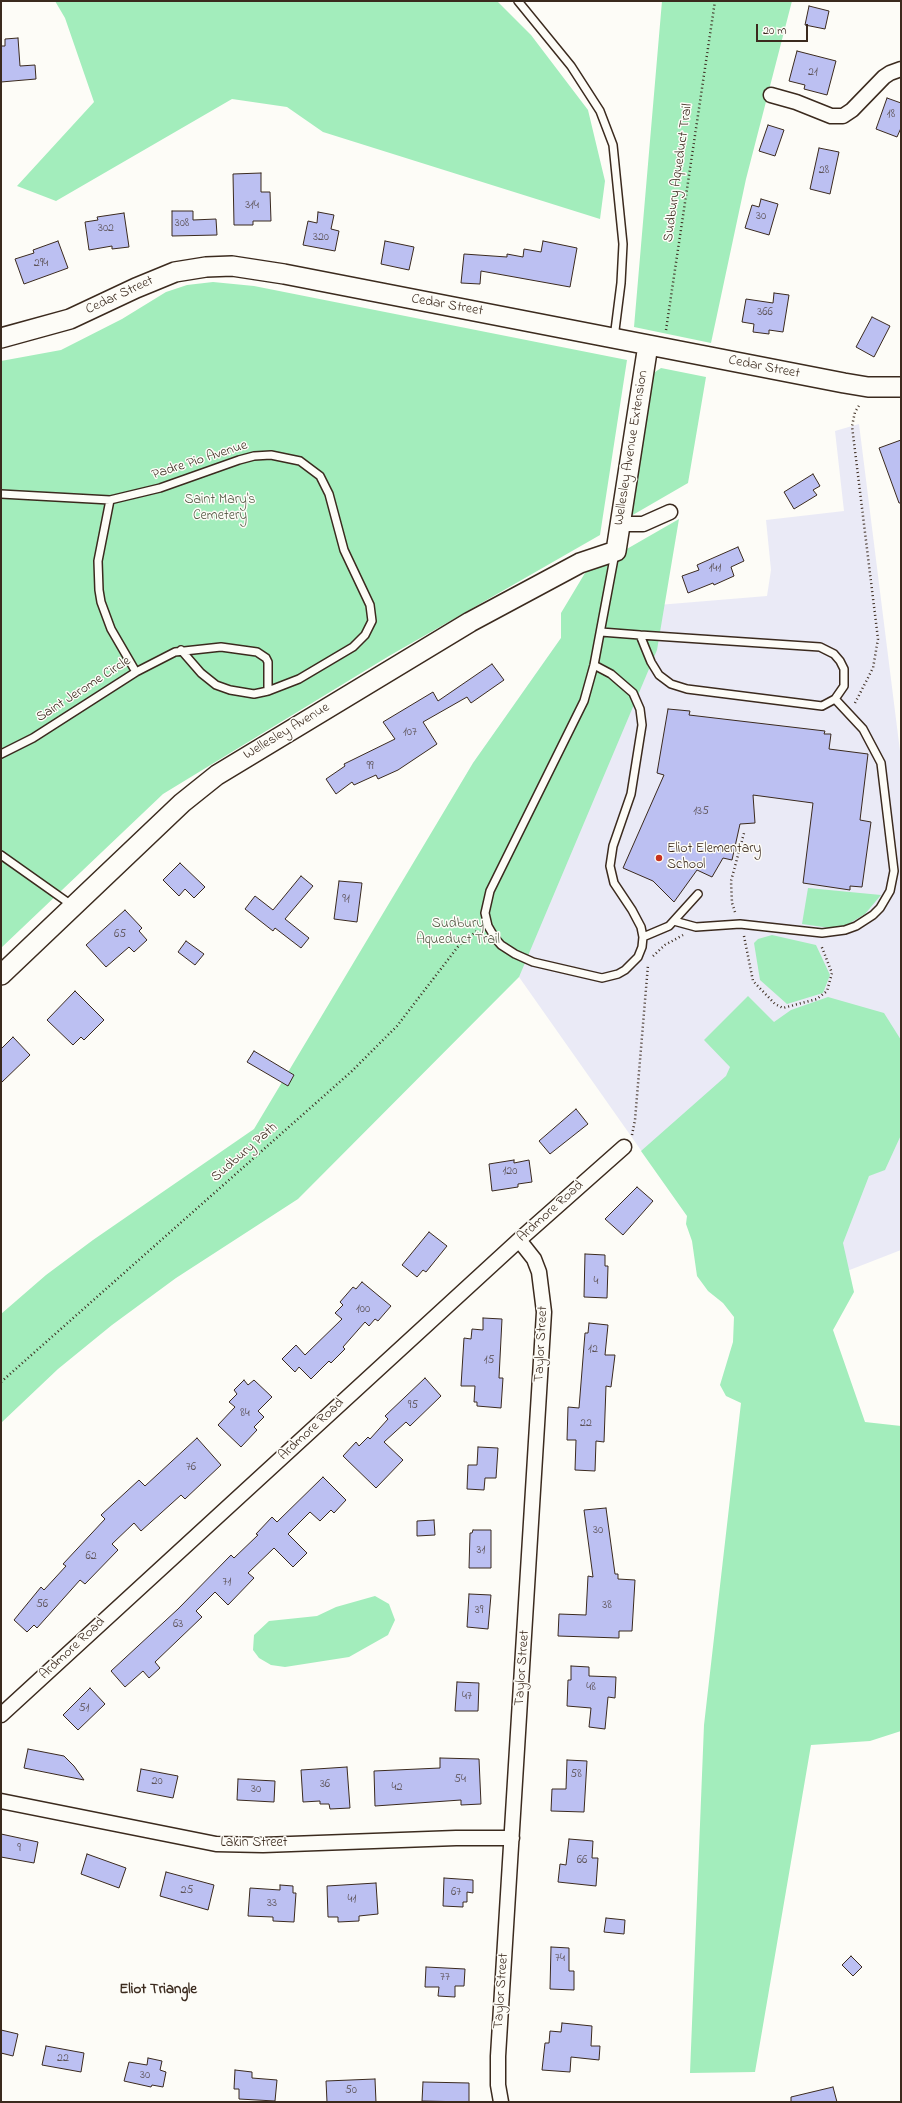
<!DOCTYPE html>
<style>
body{margin:0}
#map{position:relative;width:902px;height:2103px;overflow:hidden;background:#fdfcf7;font-family:"Indie Flower",sans-serif}
canvas{display:block}
.frame{position:absolute;inset:0;border:2px solid #3b2a1e;pointer-events:none}
.scale{position:absolute;left:756px;top:24px;width:52px;height:18px;box-sizing:border-box;border:2px solid #3b2a1e;border-top:0;padding-left:5px;font-size:12px;line-height:14px;white-space:nowrap;color:#3b2a1e;-webkit-text-stroke:3px #fdfcf7;paint-order:stroke}
</style>
<div id="map">
<canvas width="902" height="2103"></canvas>
<div class="frame"></div>
<div class="scale">20 m</div>
</div>
<script>
const ctx = document.querySelector('canvas').getContext('2d');
ctx.lineJoin = 'round';
function fillPath(path, color) { ctx.fillStyle = color; ctx.fill(path, 'evenodd'); }
const poly = rows => new Path2D(rows.map(r => 'M' + r).join(''));
function stroke(path, color, width, dash) { ctx.strokeStyle = color; ctx.lineWidth = width; ctx.lineCap = dash ? 'butt' : 'round'; ctx.setLineDash(dash || []); ctx.stroke(path); }
function write(font, color, halo, rows, align = 'center') {
  ctx.font = font + ' "Indie Flower",sans-serif'; ctx.lineWidth = 3; ctx.setLineDash([]); ctx.textBaseline = 'middle'; ctx.strokeStyle = halo; ctx.fillStyle = color; for (const [text, x, y, turn = 0] of rows) {
    ctx.save(); ctx.translate(x, y); ctx.rotate((+turn || 0) * Math.PI / 180); ctx.textAlign = isNaN(turn) ? turn : align; if (halo) ctx.strokeText(text, 0, 0); ctx.fillText(text, 0, 0); ctx.restore();
  }
}
fillPath(poly([
 [859,424,901,759,901,1250,752,1308,519,977,397,892,473,763,561,638,561,613,767,596,771,570,766,520,844,511,835,431]
]), '#eaeaf6');
fillPath(poly([
 [55,1,497,1,531,35,588,110,605,181,600,219,323,132,287,107,232,99,56,201,17,186,94,102,65,18],
 [662,1,792,1,746,179,711,343,634,327],
 [213,282,254,286,627,360,600,535,389,656,163,794,1,948,1,361,61,350,122,319,166,292,187,285],
 [661,368,706,377,688,483,631,516,651,380,652,374],
 [679,519,657,650,519,977,298,1199,176,1278,112,1325,58,1369,1,1423,1,1314,46,1275,93,1240,254,1129,473,763,561,638,561,613,585,573],
 [808,888,881,895,865,914,845,926,830,928,802,924],
 [772,935,816,945,830,975,823,993,787,1004,760,980,754,943,758,939],
 [748,996,774,1022,791,1010,828,997,884,1013,901,1040,901,1135,885,1170,869,1176,843,1243,854,1292,833,1330,865,1422,901,1426,901,1731,870,1741,811,1745,755,2072,690,2073,704,1725,741,1403,726,1396,720,1385,733,1342,734,1317,723,1303,708,1291,697,1276,692,1241,686,1224,687,1216,641,1151,726,1076,730,1067,704,1040],
 [375,1596,389,1604,395,1620,388,1635,349,1657,285,1667,271,1665,259,1658,253,1650,254,1635,269,1621,317,1616,336,1607]
]), '#a3edbc');
const building = poly([
 [809,6,829,11,825,29,805,25,809,6],
 [18,38,20,66,35,65,36,79,1,82,1,46,5,46,5,39,18,38],
 [797,51,836,61,827,95,804,89,805,85,789,81,797,51],
 [887,98,901,103,901,128,897,137,876,129,887,98],
 [768,125,784,130,775,156,759,151,768,125],
 [819,148,839,152,830,194,810,189,819,148],
 [261,173,261,192,270,192,271,221,253,221,253,225,234,225,233,174,261,173],
 [761,199,778,204,769,235,745,228,752,205,759,207,761,199],
 [172,211,193,211,193,220,216,219,217,235,172,236,172,211],
 [318,212,334,215,331,229,339,231,335,251,303,245,308,221,317,223,318,212],
 [124,213,129,247,112,249,112,246,89,250,85,222,98,220,97,217,124,213],
 [58,241,68,268,24,284,15,259,34,253,33,250,58,241],
 [385,241,414,247,409,270,381,264,385,241],
 [543,241,577,248,570,287,481,271,480,284,461,283,464,254,507,257,507,254,523,257,524,249,541,252,543,241],
 [774,293,789,295,783,332,769,330,769,334,753,332,754,324,742,322,746,299,773,303,774,293],
 [872,317,890,326,874,357,856,347,872,317],
 [901,440,901,503,899,503,879,448,901,440],
 [813,474,820,486,813,490,817,495,794,509,784,492,813,474],
 [738,547,744,561,731,567,734,576,714,585,713,583,688,593,682,576,699,570,697,565,738,547],
 [492,664,504,680,471,703,467,697,423,722,437,744,398,770,378,779,376,775,354,785,352,782,336,794,326,779,345,766,344,764,395,739,383,722,433,692,438,701,492,664],
 [668,709,690,711,689,715,825,731,824,734,831,734,829,749,868,754,860,820,871,822,862,887,850,886,850,890,803,883,813,803,753,795,755,823,740,824,732,860,723,858,712,877,697,870,674,902,653,881,623,868,664,775,657,773,668,709],
 [180,863,205,887,194,898,185,889,179,896,163,880,180,863],
 [301,876,313,886,285,919,309,938,301,948,275,928,273,931,245,909,255,896,273,910,301,876],
 [339,881,362,883,357,922,334,919,339,881],
 [125,910,142,928,139,931,147,940,134,952,129,947,106,967,86,945,125,910],
 [186,941,204,954,195,965,178,952,186,941],
 [75,991,104,1020,84,1040,81,1037,73,1045,47,1020,75,991],
 [13,1037,30,1055,1,1083,1,1049,13,1037],
 [254,1051,294,1075,288,1086,247,1062,254,1051],
 [576,1109,588,1124,550,1154,539,1141,576,1109],
 [514,1160,514,1163,529,1160,532,1182,518,1184,518,1187,492,1191,489,1164,514,1160],
 [637,1187,653,1201,623,1235,605,1219,637,1187],
 [429,1232,447,1246,426,1272,423,1270,417,1277,402,1265,429,1232],
 [585,1254,605,1255,605,1266,608,1266,607,1298,584,1297,585,1254],
 [362,1282,391,1306,378,1321,375,1319,369,1326,365,1322,343,1347,345,1349,331,1363,329,1361,311,1379,299,1367,295,1372,282,1359,296,1345,305,1355,342,1319,335,1313,343,1305,340,1302,353,1287,356,1289,362,1282],
 [483,1318,502,1319,499,1378,503,1378,501,1408,477,1406,477,1402,474,1402,475,1386,461,1386,464,1338,471,1339,472,1329,483,1330,483,1318],
 [589,1323,608,1325,605,1355,615,1355,611,1387,606,1386,604,1442,596,1441,595,1471,575,1470,576,1440,567,1440,568,1407,579,1408,585,1333,588,1333,589,1323],
 [425,1378,441,1396,410,1426,406,1422,384,1442,403,1460,376,1488,343,1456,356,1442,359,1446,368,1437,370,1439,388,1419,385,1416,425,1378],
 [244,1380,248,1385,254,1380,272,1397,258,1411,264,1417,254,1427,257,1430,241,1447,218,1425,235,1407,229,1402,237,1394,234,1390,244,1380],
 [197,1438,221,1465,185,1499,181,1495,141,1531,134,1523,112,1544,118,1550,85,1584,80,1580,37,1628,34,1625,27,1632,14,1620,41,1587,44,1590,66,1566,63,1564,105,1519,101,1515,139,1480,145,1486,197,1438],
 [478,1447,498,1448,496,1478,485,1478,484,1490,467,1489,468,1465,477,1465,478,1447],
 [323,1477,346,1500,334,1513,331,1510,320,1521,310,1512,288,1534,307,1553,293,1567,274,1548,248,1573,254,1578,228,1605,215,1592,196,1611,202,1617,155,1662,160,1668,149,1678,143,1671,125,1687,111,1671,178,1609,231,1555,234,1558,258,1535,256,1534,272,1517,277,1522,323,1477],
 [606,1508,615,1574,618,1574,618,1579,635,1580,632,1631,619,1631,619,1638,558,1636,559,1614,586,1615,588,1576,593,1577,584,1510,606,1508],
 [434,1520,435,1535,417,1536,417,1521,434,1520],
 [473,1530,491,1530,491,1568,469,1568,470,1533,472,1533,473,1530],
 [469,1594,491,1595,488,1629,467,1627,469,1594],
 [571,1666,589,1667,589,1676,616,1677,615,1698,608,1697,605,1729,589,1727,591,1708,567,1706,568,1680,571,1680,571,1666],
 [457,1682,479,1683,478,1711,455,1711,457,1682],
 [90,1688,105,1704,78,1730,63,1715,90,1688],
 [28,1749,64,1756,74,1766,84,1780,24,1768,28,1749],
 [440,1758,479,1759,481,1804,461,1805,461,1800,375,1806,374,1771,440,1768,440,1758],
 [567,1760,587,1761,584,1812,551,1811,552,1789,566,1789,567,1760],
 [347,1767,350,1808,330,1809,329,1804,320,1804,320,1801,303,1802,301,1770,347,1767],
 [141,1769,178,1776,173,1798,137,1791,141,1769],
 [238,1779,275,1781,274,1802,237,1800,238,1779],
 [1,1834,38,1842,34,1863,1,1857,1,1834],
 [569,1839,593,1841,592,1858,598,1858,596,1886,558,1882,560,1864,566,1865,569,1839],
 [87,1854,126,1868,119,1888,81,1874,87,1854],
 [166,1872,214,1885,208,1910,160,1896,166,1872],
 [444,1878,473,1880,473,1893,467,1892,467,1902,463,1902,463,1907,443,1906,444,1878],
 [376,1883,378,1914,359,1916,359,1921,338,1922,338,1917,328,1917,327,1886,376,1883],
 [280,1885,293,1886,293,1893,296,1893,294,1922,273,1921,273,1917,248,1916,250,1888,280,1890,280,1885],
 [606,1918,625,1920,624,1934,604,1932,606,1918],
 [551,1947,569,1948,569,1971,574,1971,574,1990,550,1989,551,1947],
 [851,1956,862,1967,853,1976,842,1965,851,1956],
 [426,1967,465,1969,464,1986,455,1986,455,1997,438,1996,439,1987,425,1987,426,1967],
 [562,2023,592,2026,591,2046,600,2046,599,2060,571,2057,570,2072,542,2070,545,2043,549,2043,550,2031,561,2032,562,2023],
 [1,2030,18,2034,13,2056,1,2053,1,2030],
 [46,2046,84,2053,81,2072,42,2065,46,2046],
 [148,2058,162,2061,160,2070,166,2072,163,2087,152,2085,151,2087,124,2081,129,2062,147,2065,148,2058],
 [235,2070,252,2072,252,2078,277,2080,275,2101,239,2099,239,2089,234,2089,235,2070],
 [375,2079,376,2102,327,2102,326,2081,375,2079],
 [423,2082,469,2083,469,2102,422,2101,423,2082],
 [833,2087,837,2102,791,2102,791,2097,833,2087]
]);
fillPath(building, '#bcc0f2');
stroke(building, '#3b2a1e', 1);
const lane = poly([
 [518,1,571,66,600,111,613,145,623,244,621,283,614,338],
 [1,494,110,500,98,561,99,590,101,602,111,629,136,672],
 [110,500,160,488,239,460,254,456,271,455,300,461,320,476,329,494,344,550,370,605,372,621,365,635,353,647,299,679,268,691,254,694,230,690,216,685,201,673,181,650],
 [601,632,640,635,651,662,659,675,671,684,687,689,822,706,835,699,844,686,844,669,840,661,834,654,820,647,640,635],
 [594,665,611,674,633,693,640,709,642,725,631,794,613,846,610,866,614,883,632,910,641,927,643,937,642,947,638,957,625,970,618,974,602,978,533,962,515,954,501,945,495,938,488,926,485,913,490,891,584,701,594,665,615,553],
 [1,754,33,738,136,672,175,652,221,647,257,652,266,658,268,662,268,691],
 [1,855,73,906],
 [674,921,696,927,740,924,822,933,845,930,856,926,873,915,880,908,890,891,894,871,881,763,863,729,835,699],
 [643,937,669,926,698,894]
]);
const street = poly([
 [771,95,796,102,831,116,843,116,852,110,884,77,890,73,901,69],
 [621,524,643,524,670,512],
 [1,1715,519,1240,624,1147],
 [1,1801,216,1844,263,1845,456,1838,512,1838],
 [501,2102,498,2085,498,2056,544,1312,539,1272,534,1259,519,1240]
]);
const secondary = poly([
 [1,338,70,319,136,288,175,272,206,267,232,266,284,274,844,383,868,387,901,387],
 [1,975,182,803,217,775,470,622,580,563,616,551,648,345]
]);
stroke(lane, '#3b2a1e', 10);
stroke(street, '#3b2a1e', 17);
stroke(secondary, '#3b2a1e', 22);
stroke(poly([
 [666,330,715,1],
 [855,703,873,668,878,639,852,426,855,412,860,404],
 [735,912,732,903,731,881,744,833],
 [744,936,753,981,775,1004,783,1008,817,999,827,991,832,973,821,945],
 [653,956,665,945,683,935],
 [632,1135,635,1120,648,965],
 [1,1382,352,1071,397,1026,460,944,477,931]
]), '#3b2a1e', 2.5, [1, 3]);
stroke(lane, '#fdfcf7', 7);
stroke(street, '#fdfcf7', 14);
stroke(secondary, '#fdfcf7', 19);
for (const [x, y, r, color] of [
 [659,858,4,"#c8321e"]
]) { const dot = new Path2D(); dot.arc(x, y, r, 0, 2 * Math.PI); ctx.fillStyle = color; ctx.fill(dot); stroke(dot, '#fdfcf7', 1.5); }
write('12px', '#5b5053', null, [
 ["21",813,73],
 ["18",891,115],
 ["28",824,171],
 ["314",252,206],
 ["30",761,217],
 ["308",182,224],
 ["302",106,229],
 ["320",321,238],
 ["294",41,264],
 ["366",765,313],
 ["141",715,569],
 ["107",410,733],
 ["99",370,767],
 ["135",701,812],
 ["91",346,900],
 ["65",120,935],
 ["120",510,1172],
 ["4",596,1282],
 ["100",363,1310],
 ["12",593,1350],
 ["15",489,1361],
 ["95",413,1406],
 ["84",245,1414],
 ["22",586,1424],
 ["76",191,1468],
 ["30",598,1531],
 ["31",481,1551],
 ["62",91,1557],
 ["71",227,1583],
 ["56",42,1605],
 ["38",607,1606],
 ["39",479,1611],
 ["63",178,1625],
 ["48",591,1688],
 ["47",467,1697],
 ["51",84,1709],
 ["58",576,1775],
 ["54",460,1780],
 ["20",157,1782],
 ["36",325,1785],
 ["42",397,1788],
 ["30",256,1790],
 ["9",19,1849],
 ["66",582,1861],
 ["25",187,1891],
 ["67",456,1893],
 ["41",352,1900],
 ["33",272,1904],
 ["74",560,1959],
 ["77",445,1978],
 ["22",63,2059],
 ["30",145,2076],
 ["50",351,2091]
]);
write('14px', '#3b2a1e', '#fdfcf7', [
 ["Sudbury Aqueduct Trail",679,173,-82],
 ["Cedar Street",120,296,-25],
 ["Cedar Street",447,306,10],
 ["Cedar Street",764,368,11],
 ["Wellesley Avenue Extension",632,448,-81],
 ["Padre Pio Avenue",200,461,-18],
 ["Saint Jerome Circle",84,690,-33],
 ["Wellesley Avenue",287,732,-31],
 ["Sudbury Path",245,1153,-41],
 ["Ardmore Road",551,1212,-42],
 ["Taylor Street",542,1344,-87],
 ["Ardmore Road",312,1430,-43],
 ["Ardmore Road",73,1649,-43],
 ["Taylor Street",523,1668,-86],
 ["Lakin Street",254,1844],
 ["Taylor Street",502,1991,-86]
]);
write('14px', '#555b46', '#fdfcf7', [
 ["Saint Mary's",220,501],
 ["Cemetery",220,517],
 ["Sudbury",458,925],
 ["Aqueduct Trail",458,941]
]);
write('14px', '#3b2a1e', '#fdfcf7', [
 ["Eliot Elementary",667,850],
 ["School",667,866]
], 'left');
write('bold 15px', '#3b2a1e', '#fdfcf7', [
 ["Eliot Triangle",158,1991]
]);
</script>
